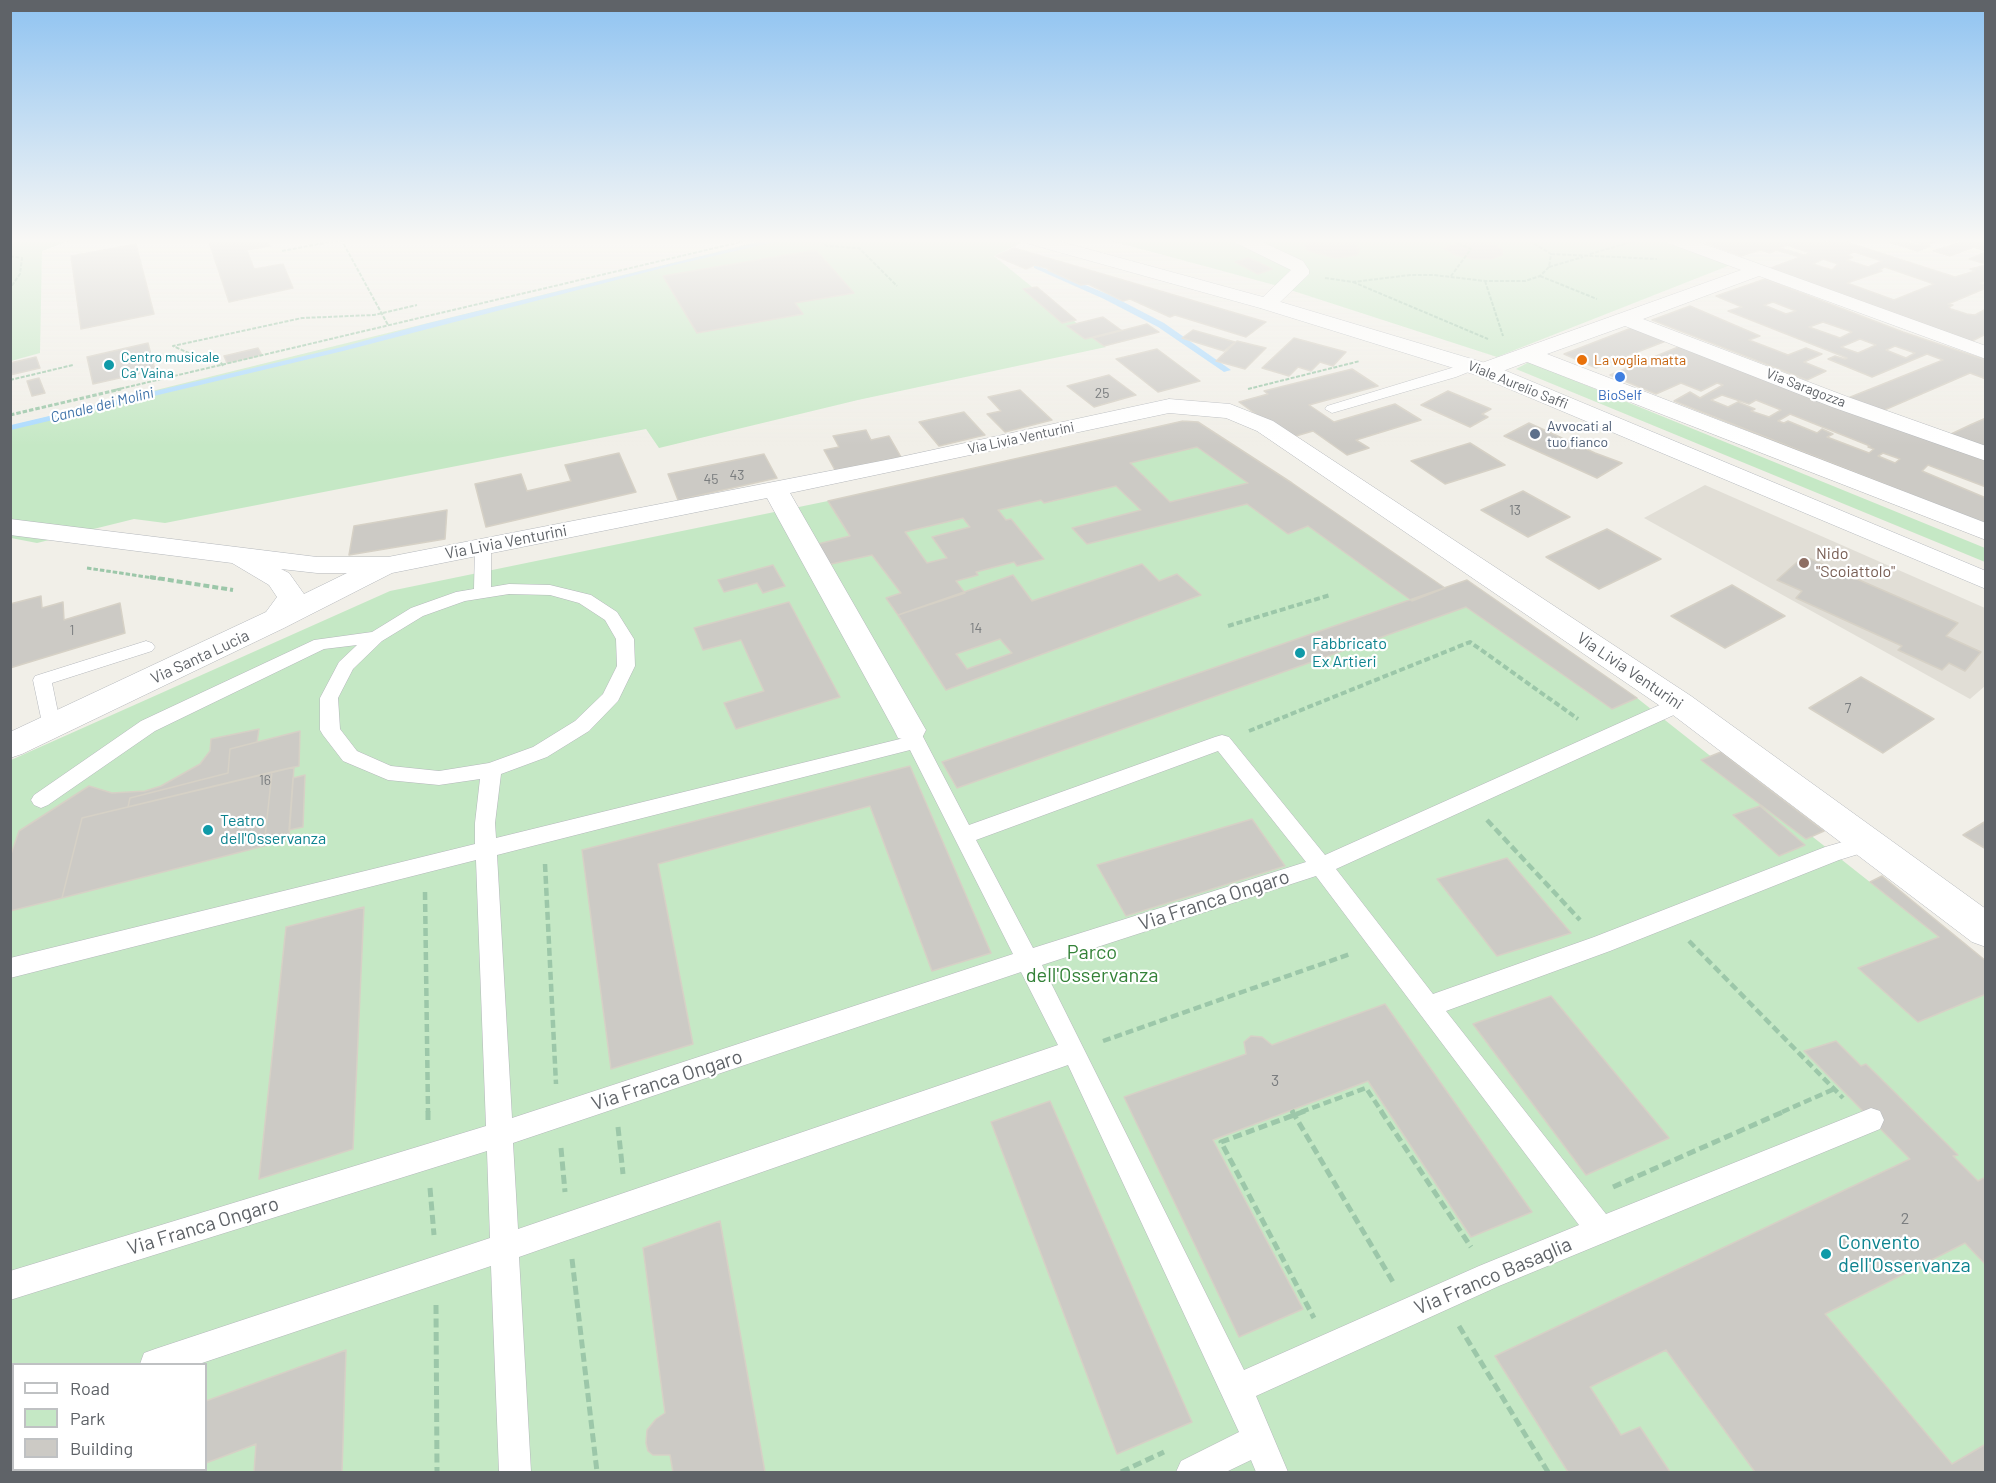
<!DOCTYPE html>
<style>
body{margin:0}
#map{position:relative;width:1996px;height:1483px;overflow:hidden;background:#f1efe8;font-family:Barlow,sans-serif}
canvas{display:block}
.frame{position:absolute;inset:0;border:12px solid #5f6368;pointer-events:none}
.legend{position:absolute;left:12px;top:1363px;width:195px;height:108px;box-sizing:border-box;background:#fff;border:2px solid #bfc1c3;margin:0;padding:8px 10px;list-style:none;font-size:18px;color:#5f6368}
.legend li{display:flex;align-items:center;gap:12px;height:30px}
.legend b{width:30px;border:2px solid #bfc1c3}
</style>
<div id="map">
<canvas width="1996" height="1483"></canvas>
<div class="frame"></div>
<ul class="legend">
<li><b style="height:8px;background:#fff"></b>Road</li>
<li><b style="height:16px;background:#c5e8c5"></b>Park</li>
<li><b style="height:16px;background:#cccac5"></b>Building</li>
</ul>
</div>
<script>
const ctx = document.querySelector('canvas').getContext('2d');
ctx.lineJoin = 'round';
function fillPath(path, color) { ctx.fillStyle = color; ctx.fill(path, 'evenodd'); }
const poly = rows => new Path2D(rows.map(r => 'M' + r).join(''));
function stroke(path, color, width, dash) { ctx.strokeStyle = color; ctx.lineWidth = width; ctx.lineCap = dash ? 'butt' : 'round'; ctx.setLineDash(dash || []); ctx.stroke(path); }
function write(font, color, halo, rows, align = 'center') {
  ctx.font = font + ' Barlow,sans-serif'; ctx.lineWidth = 4.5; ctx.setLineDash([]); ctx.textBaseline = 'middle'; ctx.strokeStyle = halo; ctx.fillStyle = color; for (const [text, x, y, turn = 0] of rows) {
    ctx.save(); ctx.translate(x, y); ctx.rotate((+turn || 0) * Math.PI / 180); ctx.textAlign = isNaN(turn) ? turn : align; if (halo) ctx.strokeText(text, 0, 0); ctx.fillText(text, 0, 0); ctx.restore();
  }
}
fillPath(poly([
 [1705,485,1985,608,1985,686,1970,699,1644,518]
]), '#e1ded6');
fillPath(poly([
 [11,239,74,239,42,251,40,353,11,361],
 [769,239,1018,239,1025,241,994,256,1106,347,858,400,659,448,646,429,165,523,134,519,37,543,11,538,10,426],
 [1104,239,1665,239,1733,264,1497,357,1278,286],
 [1529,362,1985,548,1985,562,1516,369],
 [1183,421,1198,422,1445,588,1467,580,1637,698,1985,973,1985,1472,11,1472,11,760,390,591,828,501],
 [14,1364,206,1364,206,1470,14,1470]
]), '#c5e8c5');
fillPath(poly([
 [771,239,811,239,770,243,674,265,343,351,11,430,11,425,338,348,425,324]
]), '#aadaff');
fillPath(poly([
 [1034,266,1038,266,1110,295,1164,323,1231,370,1224,372,1158,327,1104,299,1034,268,1034,266]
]), '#aadaff');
const building = poly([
 [208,239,267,239,270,246,247,250,254,269,283,264,293,288,229,302,208,239],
 [1310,239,1367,239,1354,243,1360,249,1357,255,1336,258,1309,251,1305,246,1312,240,1310,239],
 [1471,239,1496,245,1502,250,1502,255,1491,259,1473,259,1456,255,1443,248,1471,239],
 [1717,239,1815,239,1828,243,1837,239,1955,277,1975,271,1970,269,1986,265,1986,281,1980,283,1986,285,1983,287,1986,288,1948,304,1953,305,1949,307,1951,309,1967,314,1975,315,1986,309,1986,334,1972,341,1771,268,1800,257,1776,250,1770,253,1760,250,1741,256,1706,243,1717,239],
 [1787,245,1810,253,1804,255,1780,248,1787,245],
 [1854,252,1882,261,1868,267,1847,260,1853,257,1847,255,1854,252],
 [1823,259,1838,264,1832,270,1813,264,1823,259],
 [1885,267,1934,284,1894,300,1847,283,1882,271,1879,270,1885,267],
 [1879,239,1898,239,1916,245,1920,243,1905,239,1941,239,1926,245,1930,246,1918,251,1879,239],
 [1955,239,1986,239,1986,251,1974,247,1950,256,1933,251,1963,242,1955,239],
 [136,244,154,314,81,329,71,256,136,244],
 [1014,248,1266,322,1246,337,1175,315,1170,317,1130,299,1123,301,1088,284,1081,285,1048,270,1050,269,1035,265,1026,269,996,256,1014,248],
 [816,250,854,293,795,303,803,314,697,333,663,276,816,250],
 [1986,252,1986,264,1969,259,1986,252],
 [1248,258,1260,263,1272,269,1258,274,1235,262,1248,258],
 [1765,279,1903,332,1986,360,1986,379,1970,373,1882,411,1848,398,1943,360,1927,354,1872,377,1828,359,1835,356,1845,359,1847,358,1728,311,1742,307,1716,296,1765,279],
 [1773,302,1796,311,1786,314,1764,305,1773,302],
 [1823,322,1852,332,1840,338,1809,327,1823,322],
 [1860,339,1876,345,1858,353,1841,347,1860,339],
 [1895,346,1915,353,1906,358,1886,350,1895,346],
 [1037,287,1076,320,1062,323,1023,289,1037,287],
 [1690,306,1760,336,1749,340,1788,355,1806,348,1822,354,1804,362,1826,371,1807,380,1652,320,1690,306],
 [1103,317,1121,330,1085,339,1067,326,1103,317],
 [1147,324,1159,332,1104,346,1093,338,1147,324],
 [1634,327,1666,341,1596,368,1564,354,1634,327],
 [1193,330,1235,342,1224,351,1182,338,1193,330],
 [1294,338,1346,352,1333,366,1320,362,1311,371,1298,367,1289,376,1262,368,1294,338],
 [1237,341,1266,348,1245,369,1216,361,1237,341],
 [148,343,155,370,93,384,87,357,148,343],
 [1683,345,1986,461,1986,487,1928,465,1922,471,1986,498,1986,524,1674,401,1690,392,1700,398,1723,385,1717,383,1701,391,1681,383,1656,394,1610,375,1683,345],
 [1722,395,1749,404,1756,400,1781,410,1769,417,1751,411,1755,409,1738,402,1728,407,1711,400,1722,395],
 [1790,414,1870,446,1868,447,1874,449,1869,453,1827,437,1833,434,1822,429,1817,433,1788,421,1784,423,1778,421,1790,414],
 [1883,453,1900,459,1895,463,1878,456,1883,453],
 [258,348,262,355,227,363,224,356,258,348],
 [1157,349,1200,381,1158,392,1116,359,1157,349],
 [36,357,40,368,10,375,10,363,36,357],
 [1352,369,1378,386,1309,405,1334,422,1395,404,1421,420,1356,440,1369,448,1347,455,1313,431,1289,438,1239,402,1268,394,1264,391,1352,369],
 [1109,375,1136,395,1094,407,1067,386,1109,375],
 [39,378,45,393,32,396,27,381,39,378],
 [1020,390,1052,420,1005,432,987,414,1001,411,988,397,1020,390],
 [1448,391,1491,409,1482,414,1488,417,1470,427,1421,405,1448,391],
 [964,412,985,435,939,446,919,422,964,412],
 [1986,418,1986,449,1947,436,1970,425,1986,418],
 [1183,421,1198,422,1292,483,1445,588,1412,601,1308,526,1288,534,1247,504,1087,544,1072,528,1141,510,1116,486,1044,503,1041,500,998,510,1006,520,1011,519,1044,559,1017,566,1014,562,976,572,978,575,956,581,965,593,898,615,886,598,901,593,872,555,827,565,814,545,850,536,828,501,1183,421],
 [1197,447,1248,483,1170,502,1130,463,1197,447],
 [963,518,970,527,932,537,947,558,927,563,905,532,963,518],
 [1529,423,1595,453,1622,463,1597,478,1504,436,1529,423],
 [866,430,871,440,889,436,901,457,835,470,824,450,839,447,833,436,866,430],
 [1470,443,1505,465,1445,484,1411,461,1470,443],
 [619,453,636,492,486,527,475,484,521,474,527,491,571,481,565,465,619,453],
 [764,454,777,478,678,500,668,474,764,454],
 [1523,491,1570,517,1528,537,1481,510,1523,491],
 [447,510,445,539,349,555,354,526,447,510],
 [1607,529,1661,559,1599,589,1546,557,1607,529],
 [1804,556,1958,623,1946,636,1981,652,1965,671,1949,663,1942,670,1898,650,1902,646,1796,598,1802,591,1777,580,1804,556],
 [1142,564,1159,581,1177,574,1201,595,946,690,898,615,1013,575,1032,601,1142,564],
 [1000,639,1012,653,967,669,956,654,1000,639],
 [773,565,785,586,763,593,757,583,724,592,718,580,773,565],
 [1467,580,1637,698,1612,709,1466,607,957,788,942,762,1467,580],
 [1732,585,1785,616,1725,648,1671,616,1732,585],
 [41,596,42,608,63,602,64,620,120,603,125,633,10,668,10,604,41,596],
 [789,602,840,697,736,729,724,703,764,691,741,640,703,650,694,628,789,602],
 [1861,677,1934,719,1883,753,1809,708,1861,677],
 [259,729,257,742,230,749,228,773,130,798,128,807,82,818,62,898,10,911,10,857,19,831,89,786,112,793,145,791,161,786,200,764,210,751,211,739,259,729],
 [300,731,299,766,128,807,130,798,228,773,230,749,300,731],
 [1721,752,1753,777,1824,831,1806,839,1701,760,1721,752],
 [910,766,991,953,932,971,870,806,658,864,693,1044,611,1069,582,850,910,766],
 [294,767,289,839,264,846,272,772,294,767],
 [272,772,264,846,62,898,82,818,272,772],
 [305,775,303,827,289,830,293,778,305,775],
 [1760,806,1805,845,1779,856,1733,815,1760,806],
 [1252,819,1285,866,1126,916,1097,865,1252,819],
 [1986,821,1986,849,1963,835,1986,821],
 [1507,858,1571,933,1497,956,1437,879,1507,858],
 [1882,876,1986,961,1986,994,1918,1022,1858,968,1939,937,1870,882,1882,876],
 [364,907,353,1149,259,1179,286,927,364,907],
 [1551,996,1655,1121,1669,1138,1586,1175,1473,1024,1551,996],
 [1385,1004,1532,1212,1471,1237,1368,1081,1213,1140,1303,1309,1239,1337,1124,1097,1246,1054,1244,1042,1251,1036,1262,1037,1272,1045,1385,1004],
 [1836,1041,1861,1066,1866,1064,1958,1155,1953,1156,1978,1181,1986,1177,1986,1265,1965,1243,1825,1314,1952,1464,1986,1444,1986,1472,1755,1472,1666,1350,1590,1387,1621,1435,1640,1427,1670,1472,1568,1472,1495,1356,1910,1159,1804,1051,1836,1041],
 [1050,1101,1192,1422,1117,1454,991,1122,1050,1101],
 [720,1221,765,1472,673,1472,670,1455,653,1455,648,1451,646,1443,647,1430,656,1419,665,1413,643,1248,720,1221],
 [346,1350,342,1472,254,1472,256,1444,206,1463,206,1401,346,1350],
 [16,1470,188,1470,180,1472,10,1472,16,1470]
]);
fillPath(building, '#cccac5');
stroke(building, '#d6d1c6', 1.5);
const lane = poly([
 [1471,362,1476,363,1477,366,1476,369,1456,377,1332,413,1325,409,1327,406,1471,362],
 [483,542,491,547,491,587,509,584,550,585,591,595,617,612,634,639,635,666,618,701,589,731,547,757,501,774,495,823,496,838,904,738,900,731,903,726,910,724,917,726,920,731,969,825,1215,737,1222,735,1229,737,1325,855,1673,699,1680,698,1687,699,1689,704,1687,709,1336,869,1433,994,1594,937,1825,847,1867,835,1875,837,1878,843,1875,849,1839,860,1610,951,1446,1011,1606,1214,1871,1108,1880,1111,1884,1120,1880,1129,1499,1286,1256,1396,1288,1472,1256,1472,1251,1460,1226,1472,1176,1472,1181,1461,1239,1432,1068,1065,519,1257,531,1472,499,1472,491,1266,199,1364,140,1364,144,1353,155,1349,490,1238,487,1151,10,1300,10,1271,486,1126,476,860,10,978,10,958,475,844,475,823,480,779,439,785,388,780,343,761,323,735,320,730,320,698,339,662,357,645,324,649,155,731,48,805,41,808,34,805,31,800,34,795,141,721,314,640,372,632,411,608,456,592,474,589,475,547,483,542],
 [509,594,550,595,579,603,605,620,616,639,617,666,603,694,575,721,533,747,489,763,439,771,391,766,357,751,340,729,338,698,353,669,382,641,423,616,465,601,509,594],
 [910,750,1013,954,512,1118,497,855,910,750],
 [1218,751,1306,862,1033,948,976,840,1218,751],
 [1316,876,1579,1225,1479,1266,1244,1370,1042,965,1316,876],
 [1021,972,1058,1045,518,1229,513,1143,1021,972],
 [146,641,152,643,155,647,152,651,52,683,61,727,58,732,51,734,44,732,33,680,35,676,146,641],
 [14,1396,14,1428,10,1429,10,1397,14,1396]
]);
const street = poly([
 [1233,239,1256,239,1303,261,1309,270,1309,274,1274,308,1260,308,1257,304,1260,300,1291,270,1236,243,1233,239],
 [1665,239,1690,239,1986,346,1986,359,1759,276,1643,319,1848,397,1986,446,1986,461,1832,407,1625,326,1547,354,1986,523,1986,540,1527,362,1492,375,1484,377,1476,375,1473,370,1476,365,1741,270,1668,243,1665,239],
 [1169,399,1230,404,1273,421,1691,696,1986,909,1986,947,1972,942,1669,712,1257,431,1226,418,1169,413,790,493,926,730,922,738,910,741,898,738,894,730,767,498,392,573,284,628,22,754,10,758,10,732,266,612,277,597,269,585,232,563,10,535,10,519,317,557,388,557,891,459,1169,399],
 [281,569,317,573,347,573,304,594,289,573,281,569]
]);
const secondary = poly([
 [1023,239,1051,239,1274,300,1492,365,1986,571,1986,589,1476,375,1260,308,1026,243,1023,239]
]);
stroke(lane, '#b5b8bc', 1);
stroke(street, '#b5b8bc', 1);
stroke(secondary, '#b6babf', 1);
stroke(poly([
 [341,239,388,325],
 [800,239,803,242,819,240,827,246,859,248,897,286],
 [1448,239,1471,249,1451,276],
 [282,251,345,239],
 [1551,254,1657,259],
 [1590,254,1641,239],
 [10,256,22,258,20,274,10,288],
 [1549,267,1583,257],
 [1540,276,1597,299],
 [1325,278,1353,282,1410,275,1434,275,1485,281,1525,281,1540,276,1549,267,1551,254,1527,239],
 [1485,281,1503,336],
 [1353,282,1488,339],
 [223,366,218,358,191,354,173,346,302,318,374,315,417,305],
 [10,380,73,365],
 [1248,389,1360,361],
 [115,390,753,239]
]), '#9cc7a9', 2, [4, 1.5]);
stroke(poly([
 [10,415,121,389],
 [87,568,160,579]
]), '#9cc7a9', 3, [4.5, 2]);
stroke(poly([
 [150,577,233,590],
 [1228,626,1330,595],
 [1249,731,1470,642,1578,719]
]), '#9cc7a9', 4, [6, 3]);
stroke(poly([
 [1487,820,1580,920],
 [545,864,556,1084],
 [425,892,428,1112],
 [1689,941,1843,1098],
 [1103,1041,1350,954],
 [1292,1110,1293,1112],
 [1301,1112,1366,1088,1382,1112],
 [1782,1112,1834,1089]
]), '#9cc7a9', 4.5, [8, 4]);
stroke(poly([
 [428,1111,428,1124],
 [1292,1111,1393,1282],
 [1305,1111,1221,1142,1314,1318],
 [1381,1111,1471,1247],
 [618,1127,623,1174],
 [561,1148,565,1192],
 [1613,1187,1785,1111],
 [430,1188,434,1235],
 [572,1259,597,1472],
 [436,1305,437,1472],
 [1459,1326,1548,1472],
 [1121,1472,1164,1452]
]), '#9cc7a9', 5, [9, 4.5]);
fillPath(lane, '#fff');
fillPath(street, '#fff');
fillPath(secondary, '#fff');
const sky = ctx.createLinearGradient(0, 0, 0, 446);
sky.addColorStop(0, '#8fc3f1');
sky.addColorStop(0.54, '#f9f8f5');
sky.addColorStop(1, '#f9f8f500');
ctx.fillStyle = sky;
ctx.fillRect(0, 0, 1996, 446);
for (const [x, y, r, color] of [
 [1582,360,6,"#e8710a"],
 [109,365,6,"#0f9aa8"],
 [1620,377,6,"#3f7fe0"],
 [1535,434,6,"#5c6f8a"],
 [1804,563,6,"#8d6e63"],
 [1300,653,6,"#0f9aa8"],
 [208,830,6,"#0f9aa8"],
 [1826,1254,6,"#0f9aa8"]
]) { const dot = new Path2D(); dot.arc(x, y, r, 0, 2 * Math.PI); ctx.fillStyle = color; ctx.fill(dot); stroke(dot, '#fff', 2); }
write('14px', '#0d838f', '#fff', [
 ["Centro musicale",121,357],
 ["Ca' Vaina",121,373]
], 'left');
write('14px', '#c56008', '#fff', [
 ["La voglia matta",1594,360]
], 'left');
write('14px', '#5f6368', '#fff', [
 ["Viale Aurelio Saffi",1518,385,22],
 ["Via Saragozza",1806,388,21],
 ["Via Livia Venturini",1021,438,-12]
]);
write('14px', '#7a7d7f', null, [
 ["25",1102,393],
 ["43",737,475],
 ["45",711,479],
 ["13",1515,510],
 ["14",976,628],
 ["1",72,630],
 ["7",1848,708],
 ["16",265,780]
]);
write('14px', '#366cbe', '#fff', [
 ["BioSelf",1620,395]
]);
write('14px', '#4e5e75', '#fff', [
 ["Avvocati al",1547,426],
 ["tuo fianco",1547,442]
], 'left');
write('italic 15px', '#4174aa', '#fff', [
 ["Canale dei Molini",102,405,-14]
]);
write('16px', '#5f6368', '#fff', [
 ["Via Livia Venturini",506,542,-11],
 ["Via Santa Lucia",200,657,-25],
 ["Via Livia Venturini",1630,671,34]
]);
write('16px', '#785e54', '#fff', [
 ["Nido",1816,554],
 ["\"Scoiattolo\"",1816,572]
], 'left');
write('16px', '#0d838f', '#fff', [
 ["Fabbricato",1312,644],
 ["Ex Artieri",1312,662],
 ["Teatro",220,821],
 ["dell'Osservanza",220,839]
], 'left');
write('16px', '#7a7d7f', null, [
 ["3",1275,1081],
 ["2",1905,1219]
]);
write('20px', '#5f6368', '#fff', [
 ["Via Franca Ongaro",1214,900,-18],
 ["Via Franca Ongaro",667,1080,-18],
 ["Via Franca Ongaro",203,1226,-17],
 ["Via Franco Basaglia",1493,1276,-23]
]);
write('20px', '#348238', '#fff', [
 ["Parco",1092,952],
 ["dell'Osservanza",1092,975]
]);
write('20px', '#0d838f', '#fff', [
 ["Convento",1838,1242],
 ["dell'Osservanza",1838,1265]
], 'left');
</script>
